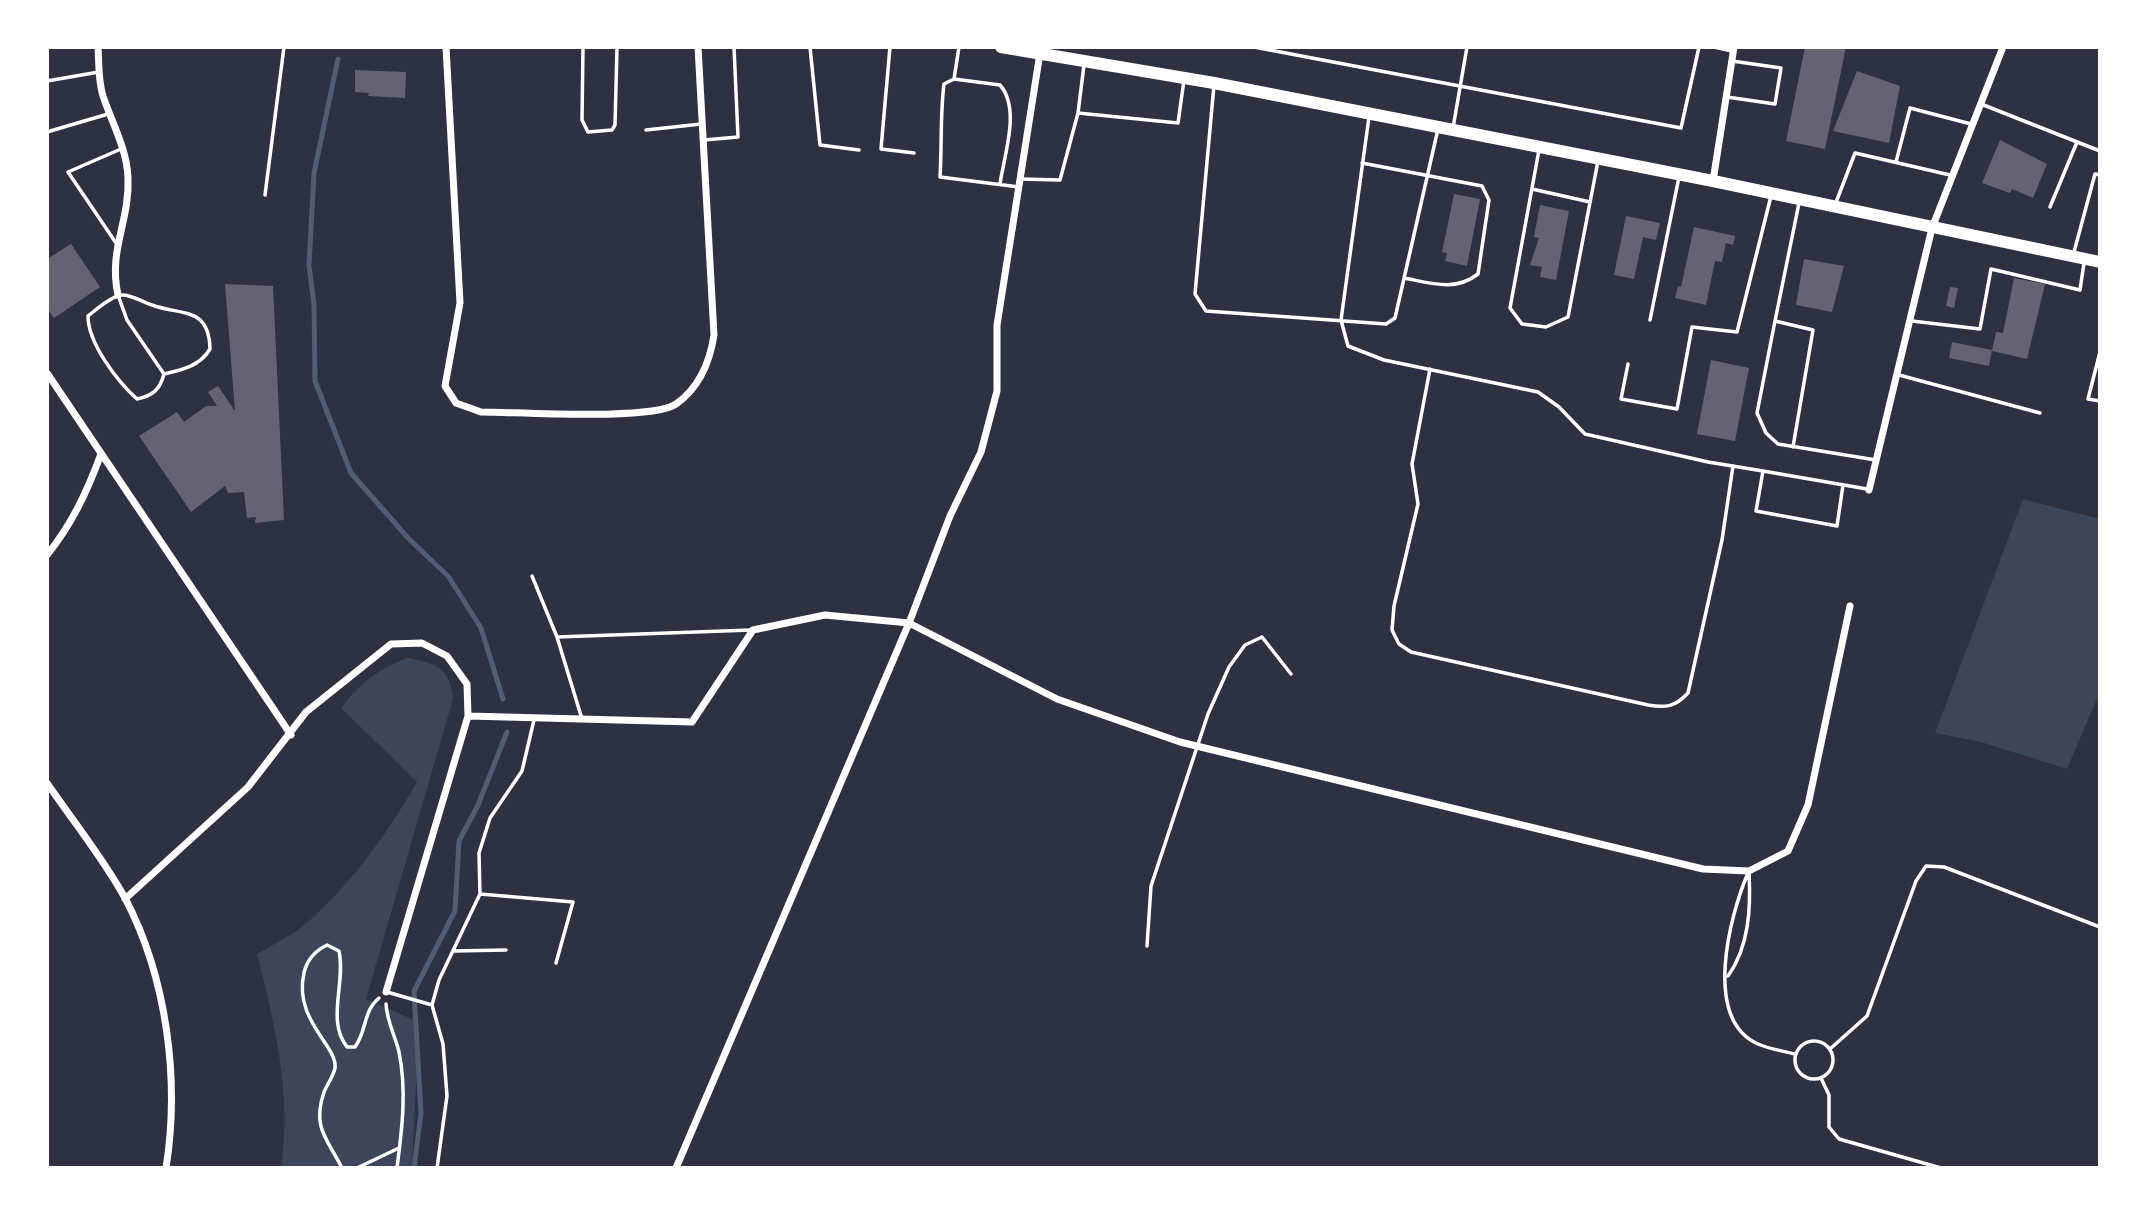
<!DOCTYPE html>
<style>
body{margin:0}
#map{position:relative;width:2147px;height:1215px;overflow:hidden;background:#2d3142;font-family:Mulish,sans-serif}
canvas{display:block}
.frame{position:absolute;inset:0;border:49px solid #fff;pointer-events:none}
</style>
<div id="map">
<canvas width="2147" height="1215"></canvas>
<div class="frame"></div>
</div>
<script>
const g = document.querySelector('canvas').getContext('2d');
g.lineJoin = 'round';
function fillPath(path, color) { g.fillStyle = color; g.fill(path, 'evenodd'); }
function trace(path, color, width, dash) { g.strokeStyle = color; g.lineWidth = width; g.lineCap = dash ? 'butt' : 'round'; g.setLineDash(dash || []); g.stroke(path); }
fillPath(new Path2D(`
 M2023 499 2100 519V701H2096L2067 769 1981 742 1935 733Z
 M407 658C435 662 451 669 453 699L366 999 414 1020 417 1066 412 1168H281C292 1095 275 1025 257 954 272 945 289 937 303 926 349 888 388 832 417 782L341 708C359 684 379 668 407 658Z`), '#3c4559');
trace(new Path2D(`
 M338 59 314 173 309 265 314 305 315 381 351 473 409 539 448 576 481 628 503 699
 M414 1168 421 1113 414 991 455 911 459 841 478 805 507 732`), '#4f5d75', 5);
fillPath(new Path2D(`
 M1805 47H1846L1825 149 1786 141Z
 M355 70 406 72 405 98 368 96 369 93 355 92Z
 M1857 71 1900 86 1889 143 1833 131Z
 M2000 140 2047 164 2033 198 2012 189 2010 193 1982 183Z
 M1454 194 1480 199 1467 266 1445 261 1447 253 1442 252Z
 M1540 205 1569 211 1556 280 1540 277 1542 267 1530 265 1539 238 1534 237Z
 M1626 216 1660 223 1656 240 1643 237 1634 279 1614 275Z
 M1694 227 1735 236 1733 245 1726 243 1722 262 1715 261 1706 305 1675 298 1678 286 1681 287Z
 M71 244 100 287 54 318 47 308V259Z
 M1804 259 1844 266 1832 312 1796 305Z
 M2014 278 2045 284 2027 359 1992 351 1996 332 2003 333Z
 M225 284 273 286 284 520 255 523 256 517 247 518 244 492 228 493 225 486 191 512 139 436 177 412 184 422 206 406H217L208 392 218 386 235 411Z
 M1950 287 1958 288 1954 308 1946 306Z
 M1952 342 1992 350 1989 366 1949 358Z
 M1711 360 1749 368 1735 441 1697 434Z`), '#626471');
trace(new Path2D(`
 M386 1004C387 1022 395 1035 399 1052 407 1091 402 1129 397 1168
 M342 1168C327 1138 312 1128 324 1092 327 1085 334 1075 335 1068 338 1046 293 1020 304 973 307 959 315 951 327 945L339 951C346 983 326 1020 347 1047H355C367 1031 363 1011 379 998
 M357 1168 399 1148`), '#fff', 3.5);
trace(new Path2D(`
 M583 47 582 120 588 132 612 130 615 125 617 47
 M810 47 820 145 859 150
 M890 47 881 149 914 153
 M1254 47 1681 128 1699 47
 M1714 47 1732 51
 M1084 65 1078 113 1178 123 1184 80
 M954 79 959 47
 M47 81 99 72
 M1214 85 1195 294 1206 311 1386 324 1395 318 1438 129
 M1727 97 1775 104 1781 68 1732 61
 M1981 104 2100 151
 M1369 117 1341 320 1348 346 1384 360 1538 392 1559 407 1585 434 1708 462 1763 471
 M1453 128 1467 47
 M646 130 701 124
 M47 132 108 114
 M704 140 738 137 734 47
 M1539 150 1510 308 1522 324 1546 327 1568 317 1598 161
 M1896 162 1910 108 1971 124
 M1362 163 1482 186 1489 200 1478 274C1455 292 1431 283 1404 278
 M1020 179 1060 180 1078 113
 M1000 184C1004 155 1021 109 1000 85L954 79 944 84C940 116 942 145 940 177L1019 187
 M1532 189 1590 202
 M265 195 284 47
 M1835 205 1855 153 1950 175
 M2050 207 2077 142
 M116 243 68 172 121 149
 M2074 252 2095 174 2100 175
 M118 295 127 320 164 374C160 390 152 396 137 399 117 381 88 343 88 316 97 309 110 297 121 295 131 294 142 302 152 305 182 316 209 306 210 349 200 366 182 370 164 374
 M1650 320 1679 177
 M1775 321 1799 203
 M1912 321 1980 329 1991 269 2080 290 2084 263
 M2100 352 2088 399 2100 401
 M1628 364 1621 399 1677 409 1692 327 1737 332 1771 196
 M1430 369 1412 464 1418 504 1394 606 1392 630 1399 644 1411 652 1648 705C1666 708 1675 707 1688 693L1722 540 1733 466
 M1899 375 2040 413
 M1793 447 1813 330 1775 321 1757 413 1766 433 1778 444 1876 460
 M1843 485 1837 526 1756 511 1763 471 1867 489
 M532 576 557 637
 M582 719 557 637 751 630
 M1748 873C1730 915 1702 1019 1758 1044 1769 1049 1783 1051 1795 1054
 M480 894 573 902 556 963
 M1147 946 1151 886 1208 714 1229 667 1245 645 1262 637 1291 674
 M454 951 506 950
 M1728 976C1749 947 1751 908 1749 873
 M387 992 432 1005
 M1795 1060a19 19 0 1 1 38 0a19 19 0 1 1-38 0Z
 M1830 1049 1867 1016 1916 881 1926 866 1944 867 2100 927
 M1821 1078 1829 1095V1127L1839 1139 1941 1168
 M437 1168 447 1096 443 1044 432 1005 439 980 480 894 479 853 490 818 522 771 534 720`), '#fff', 3.5);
trace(new Path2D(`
 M98 47C99 63 98 80 103 96 112 123 127 149 128 178 130 221 108 250 118 295
 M446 47 460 303 445 386 456 403 481 412C517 412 651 421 676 404 699 388 710 361 714 335L698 47
 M1713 181 1734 47
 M47 373 291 735
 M1869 490 1932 228 2003 47
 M47 555C72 524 87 492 101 454
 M468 716 692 722 753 630 825 615 909 623 1057 699 1180 742 1703 869 1749 871 1788 851 1808 805 1850 606
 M47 783C73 821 103 858 125 898 167 978 180 1080 166 1168
 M125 899 248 787 306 712 391 644 422 643 447 656 467 684 468 716 386 992
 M676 1168 909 623 950 516 981 452 997 391V325L1040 53`), '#fff', 7);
trace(new Path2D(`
 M1001 47 1214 83 1713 181 2100 262`), '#fff', 12);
</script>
